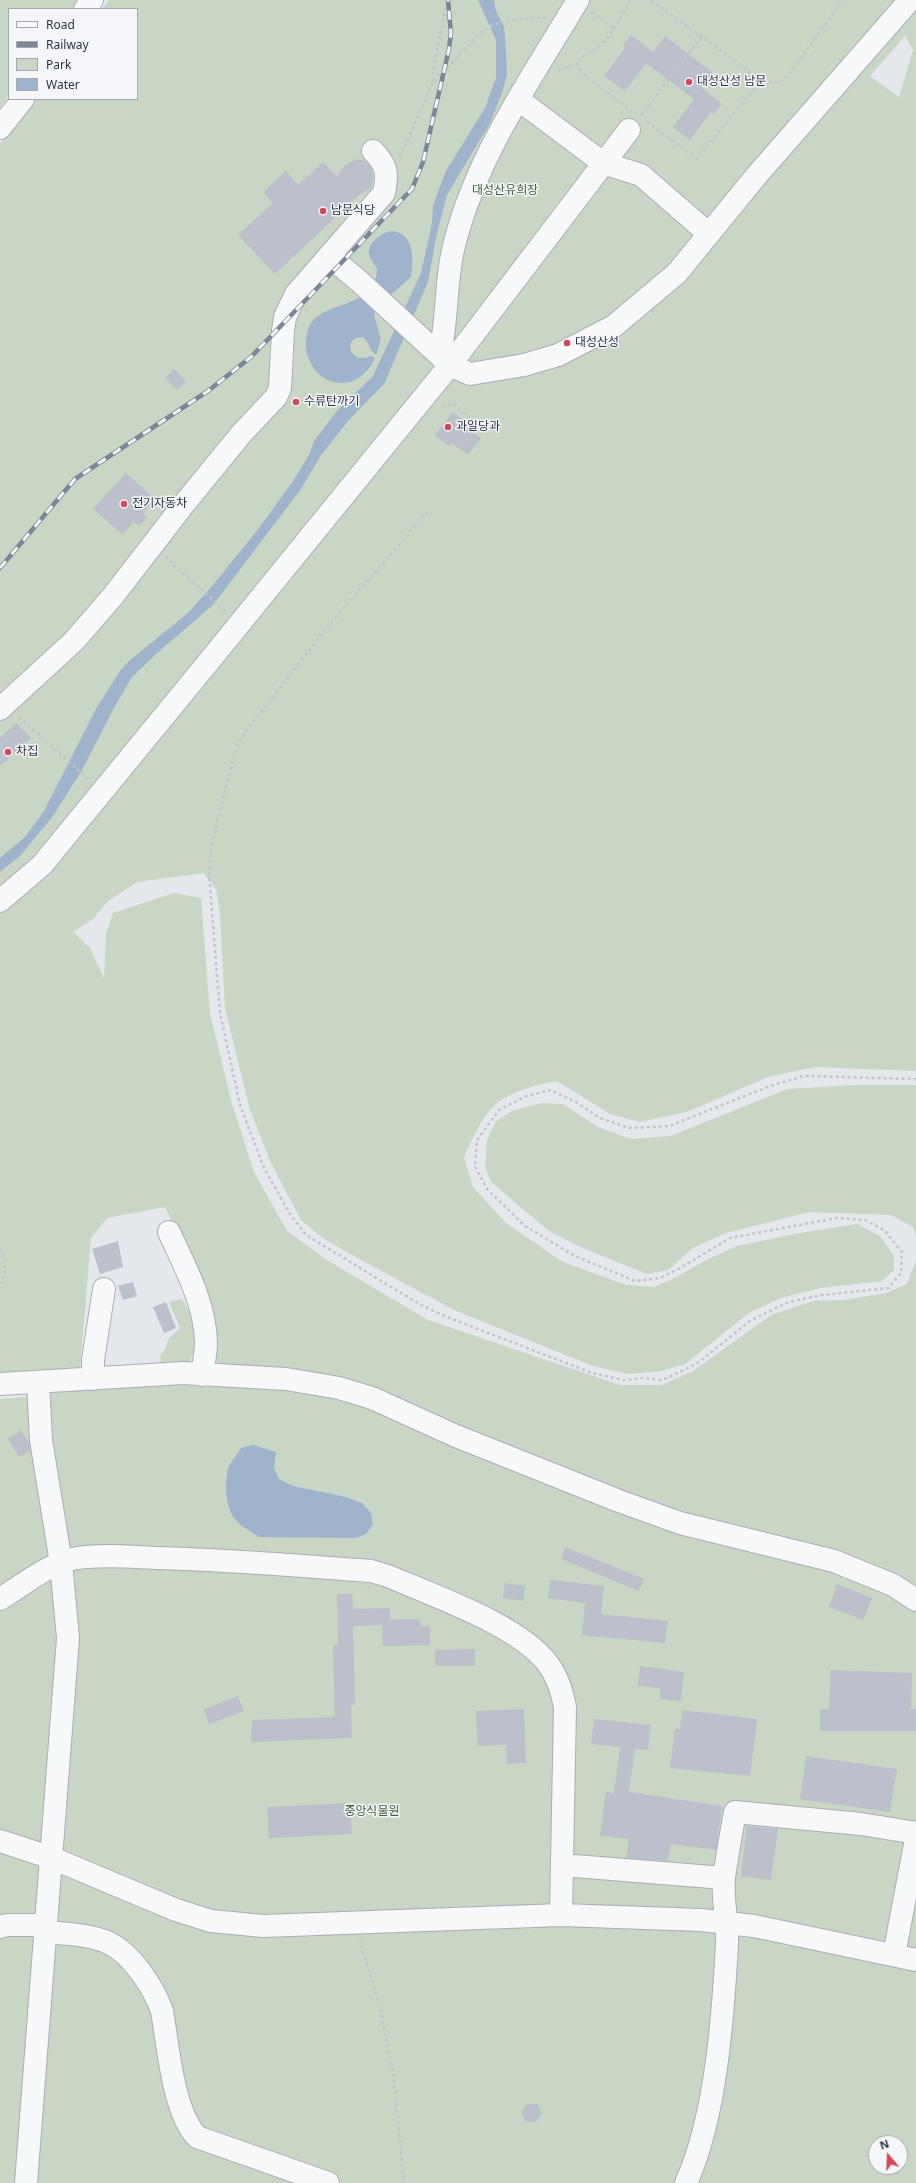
<!DOCTYPE html>
<meta charset="utf-8">
<style>
body{margin:0}
#map{position:relative;width:916px;height:2183px;overflow:hidden;background:#e4e7ec;font-family:"Noto Sans",sans-serif}
canvas{display:block}
.legend{position:absolute;left:8px;top:8px;width:130px;height:92px;box-sizing:border-box;background:#f4f6f9;border:1px solid #a4a8b1;margin:0;padding:5px 7px;list-style:none;font-size:12px;color:#2b3445}
.legend li{display:flex;align-items:center;gap:8px;height:20px}
.legend b{width:20px;border:1px solid #a4a8b1}
.north{position:absolute;left:868px;top:2135px;width:40px;height:40px;box-sizing:border-box;background:#f4f6f9;border:1px solid #a4a8b1;border-radius:50%;rotate:341deg;font-size:11px;font-weight:700;line-height:16px;text-align:center;color:#2b3445}
.north::after{content:'';display:block;margin:auto;width:14px;height:18px;background:#d1495b;clip-path:polygon(50% 0,100% 100%,50% 72%,0 100%)}
</style>
<div id="map">
<canvas width="916" height="2183"></canvas>
<ul class="legend">
<li><b style="height:5px;background:#f7f8fa"></b>Road</li>
<li><b style="height:5px;background:#7d8696"></b>Railway</li>
<li><b style="height:11px;background:#c9d6c5"></b>Park</li>
<li><b style="height:11px;background:#9fb4cc"></b>Water</li>
</ul>
<div class="north">N</div>
</div>
<script>
const g = document.querySelector('canvas').getContext('2d');
g.lineJoin = 'round';
function fillPath(path, color) { g.fillStyle = color; g.fill(path, 'evenodd'); }
function trace(path, color, width, dash) { g.strokeStyle = color; g.lineWidth = width; g.lineCap = dash ? 'butt' : 'round'; g.setLineDash(dash || []); g.stroke(path); }
function drawText(font, color, halo, rows, align = 'center') {
  g.font = font + ' "Noto Sans","Noto Sans KR",sans-serif'; g.lineWidth = 3; g.setLineDash([]); g.textBaseline = 'middle'; g.strokeStyle = halo; g.fillStyle = color; for (const [text, x, y, turn = 0] of rows) {
    g.save(); g.translate(x, y); g.rotate((+turn || 0) * Math.PI / 180); g.textAlign = isNaN(turn) ? turn : align; if (halo) g.strokeText(text, 0, 0); g.fillText(text, 0, 0); g.restore();
  }
}
fillPath(new Path2D(`
 M0 0H79L72 9H9V95L0 108Z
 M109 0H916V1071L815 1067 768 1077 687 1112 639 1122 610 1114 557 1081C536 1085 514 1090 497 1103 484 1112 470 1143 464 1158L473 1187 506 1223 563 1262 626 1285 654 1287 673 1279 706 1260 737 1246 794 1234 857 1224 880 1236 894 1256V1270L882 1281 821 1288 781 1298 749 1313 685 1364 662 1371 628 1374 593 1366 454 1310 350 1254 320 1236 301 1220 271 1163 249 1107 225 1008 220 914 216 889 204 873 137 882 107 902 93 919 73 932 90 948 104 978 106 934 113 913 174 893 201 898 210 1014 232 1104 254 1172 287 1231 327 1260 428 1320 620 1385H662L693 1371 771 1315 813 1301 844 1300 886 1293 907 1284 916 1261V1593L866 1566 590 1484 342 1378 226 1365 212 1361 207 1300 165 1207 107 1218 91 1238 80 1368 99 1374 163 1382 298 1387 347 1396 481 1453V1456L650 1522 802 1560 868 1581 916 1606V2183H0V1399L26 1397 27 1375 0 1376V144L33 99H137V9H102ZM905 36 913 50 899 97 870 76ZM876 2143H900V2167H876Z
 M855 1085H916V1236L913 1227 891 1215 809 1212 726 1233 693 1248 668 1270 647 1274 578 1246 549 1231 491 1182 485 1167 487 1140 496 1121 512 1111 541 1103 563 1104 598 1127 631 1139 671 1136 787 1089Z
 M182 1299C197 1326 204 1332 190 1361L178 1365 161 1364 160 1355 165 1349 169 1338 180 1328 169 1302Z`), '#c9d6c5');
fillPath(new Path2D(`
 M478 0H494L496 11 504 27 505 35 507 75 502 93 490 123 447 195 437 233 428 282 384 384 348 421 321 455 301 489 213 605 157 653 132 677 114 708 82 770 53 816 21 855 0 872V858L25 837 44 811 96 709 120 671 129 661 188 613 213 585 259 528 293 481 309 455 314 441 337 411 373 376 421 273 432 223 433 206 439 189 446 171 485 108 496 78V40Z
 M393 231C414 234 414 260 411 277L375 309 374 315 381 339 376 355C370 351 369 342 363 337 356 337 351 340 350 346 351 358 361 360 371 356L375 358C351 408 294 375 308 330 318 298 376 312 377 269 375 264 370 260 369 255 367 242 382 232 393 231Z
 M253 1445 276 1452 274 1468 279 1479 293 1486 346 1497 362 1503 371 1513 373 1524 366 1534 356 1538 259 1537C250 1531 240 1526 234 1518 225 1505 224 1480 229 1466 232 1460 238 1454 241 1448Z`), '#9fb4cc');
fillPath(new Path2D(`
 M631 35 653 52 665 36 713 73 702 88 722 104 714 114 711 112 690 140 673 127 694 99 646 63 625 91 604 76 625 48 623 46Z
 M356 159 365 161 371 168 373 176 371 188 359 195 275 274 238 235 273 203 263 192 286 171 298 185 323 162 337 177 345 165Z
 M174 369 186 381 177 390 165 378Z
 M453 412 467 423 465 426 481 438 468 455 452 443 449 446 435 435Z
 M126 473 155 499 143 513 147 517 139 526 134 522 122 534 93 509Z
 M16 723 31 738 0 766V738Z
 M118 1241 123 1267 100 1274 92 1249Z
 M133 1282 137 1296 123 1300 118 1286Z
 M166 1302 176 1328 164 1333 153 1307Z
 M21 1430 29 1443 30 1451 19 1457 8 1439Z
 M565 1547 644 1579 639 1591 561 1559Z
 M550 1580 604 1586 601 1614 668 1621 665 1643 582 1635 585 1603 548 1598Z
 M505 1583 525 1586 523 1601 503 1598Z
 M837 1584 872 1598 863 1620 829 1607Z
 M337 1594H352L353 1609 390 1608V1620L420 1619 421 1627 430 1626V1645L383 1646 382 1625 353 1626 355 1704 351 1705 352 1738 251 1742 252 1720 335 1717 333 1645H338Z
 M475 1649V1666H435V1650Z
 M640 1666 684 1672 681 1701 659 1699 661 1688 638 1686Z
 M831 1670 912 1673 911 1709H916V1731H820V1709H829Z
 M238 1696 244 1711 209 1724 204 1709Z
 M524 1709 526 1763 507 1764 506 1745 478 1746 476 1711Z
 M682 1710 757 1719 750 1776 670 1768 675 1729H680Z
 M594 1719 651 1725 648 1750 635 1749 629 1792 722 1806 716 1850 671 1844 668 1861 626 1858 629 1839 600 1836 606 1792 614 1793 620 1747 591 1744Z
 M806 1756 897 1769 890 1812 800 1799Z
 M350 1803 352 1834 269 1838 267 1807Z
 M747 1826 778 1829 771 1880 741 1876Z
 M527 2104H537L542 2113 536 2122H526L521 2112Z`), '#bbc0ca');
const minor = new Path2D(`
 M85 9 92 0
 M519 100 603 163 641 175 709 234
 M0 128 23 99
 M329 256 359 281 450 365 470 374 524 365 558 355 614 326 677 273 757 175 910 0
 M440 355C448 317 445 276 456 238 479 152 533 76 578 0
 M0 709 74 641 113 596 184 504 242 433 276 397 280 388 283 331 285 317 296 294 384 193C388 174 387 165 373 151
 M0 901 42 865 210 660 450 365 629 130
 M169 1232C185 1267 206 1305 206 1344 206 1354 203 1365 202 1375
 M93 1379V1360L104 1289
 M0 1384 183 1373 286 1379 339 1388 372 1398 456 1436 619 1501 680 1523 834 1561 893 1585 916 1600
 M0 1599C23 1585 49 1563 77 1558 104 1554 132 1557 159 1558 230 1560 300 1566 371 1571L388 1576C434 1596 519 1625 548 1664 558 1677 562 1691 565 1707L561 1915
 M0 1841 52 1858 176 1910 211 1921 263 1926 561 1915 701 1920 754 1926 916 1960
 M562 1865 724 1878
 M0 1927 7 1925H46
 M45 1932C65 1934 90 1934 109 1943 132 1954 154 1988 162 2011 168 2045 173 2112 197 2137L328 2183
 M894 1955 916 1839
 M26 2183 68 1638 61 1563 41 1440 38 1382
 M686 2183C716 2117 723 2017 727 1944 728 1922 722 1900 724 1878 727 1856 731 1834 735 1812L861 1824 916 1833`);
trace(minor, '#a9aeb7', 24);
trace(new Path2D(`
 M630 0C622 15 613 34 601 45 591 54 585 50 577 64L584 75 633 112
 M651 0 761 80C771 83 778 85 787 77L843 0
 M591 12 613 28
 M558 70 577 64
 M433 81V73L447 0
 M641 115 701 38
 M647 122 697 159 761 80
 M400 157 433 82 483 30C494 21 531 17 546 18
 M442 406 454 404 481 427
 M428 512 328 626 241 738 235 752 211 846 209 874 220 1013 240 1105 264 1168 290 1214 306 1235 421 1305 447 1317 592 1373 624 1380 643 1378 662 1380 680 1372 699 1362 751 1320 789 1302 822 1295 888 1288 901 1273 902 1252 884 1230 865 1220 836 1218 730 1238 680 1268 660 1278 635 1281 575 1256 525 1226 488 1190 475 1167 477 1140 499 1110 524 1097 550 1090 576 1102 600 1118 629 1128 669 1126 770 1086 804 1076 916 1079
 M165 557 225 611
 M19 717 88 779
 M0 1248C6 1259 8 1273 0 1284
 M360 1940 379 2005 393 2072 404 2183`), '#c2c5cb', 2.5, [3, 3]);
trace(minor, '#f7f8fa', 22);
const rail = new Path2D(`
 M0 568 75 479 208 391 251 357 412 189 423 162 449 49 451 33 448 0`);
trace(rail, '#7d8696', 4.5);
trace(rail, '#f4f6f9', 3, [9]);
for (const [x, y, r, color] of [
 [689,82,4,"#d1495b"],
 [323,211,4,"#d1495b"],
 [567,343,4,"#d1495b"],
 [296,402,4,"#d1495b"],
 [448,427,4,"#d1495b"],
 [124,504,4,"#d1495b"],
 [8,752,4,"#d1495b"]
]) { const dot = new Path2D(); dot.arc(x, y, r, 0, 2 * Math.PI); g.fillStyle = color; g.fill(dot); trace(dot, '#f4f6f9', 1.5); }
drawText('12px', '#2b3445', '#f4f6f9', [
 ["대성산성 남문",697,82],
 ["남문식당",331,211],
 ["대성산성",575,343],
 ["수류탄까기",304,402],
 ["과일당과",456,427],
 ["전기자동차",132,504],
 ["차집",16,752]
], 'left');
drawText('12px', '#3f6138', '#f4f6f9', [
 ["대성산유희장",505,191],
 ["중앙식물원",372,1812]
]);
</script>
